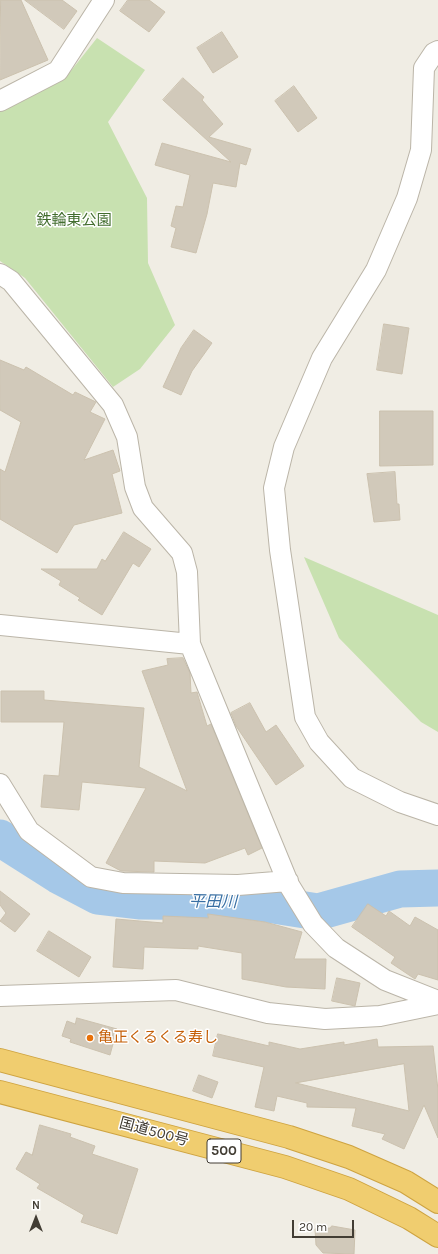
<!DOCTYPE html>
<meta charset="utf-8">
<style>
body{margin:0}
#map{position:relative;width:438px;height:1254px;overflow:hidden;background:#f0ede4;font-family:Karla,sans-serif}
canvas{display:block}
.north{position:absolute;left:16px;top:1198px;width:40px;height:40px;-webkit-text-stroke:3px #fff;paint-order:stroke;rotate:0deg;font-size:11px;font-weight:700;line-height:16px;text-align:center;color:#423d34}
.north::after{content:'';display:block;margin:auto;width:14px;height:18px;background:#423d34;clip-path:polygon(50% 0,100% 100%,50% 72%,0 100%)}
.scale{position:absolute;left:292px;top:1220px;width:62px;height:18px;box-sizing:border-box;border:2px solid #423d34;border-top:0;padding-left:5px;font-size:12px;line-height:14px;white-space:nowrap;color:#423d34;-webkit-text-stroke:3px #fff;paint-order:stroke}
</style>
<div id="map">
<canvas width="438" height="1254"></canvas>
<div class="north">N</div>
<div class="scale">20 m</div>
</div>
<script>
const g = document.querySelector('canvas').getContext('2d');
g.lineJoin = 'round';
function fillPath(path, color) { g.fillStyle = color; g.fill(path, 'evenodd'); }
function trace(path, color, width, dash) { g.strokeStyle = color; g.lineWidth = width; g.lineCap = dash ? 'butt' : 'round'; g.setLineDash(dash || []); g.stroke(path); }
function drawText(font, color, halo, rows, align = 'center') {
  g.font = font + ' Karla,"Noto Sans JP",sans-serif'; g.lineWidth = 3; g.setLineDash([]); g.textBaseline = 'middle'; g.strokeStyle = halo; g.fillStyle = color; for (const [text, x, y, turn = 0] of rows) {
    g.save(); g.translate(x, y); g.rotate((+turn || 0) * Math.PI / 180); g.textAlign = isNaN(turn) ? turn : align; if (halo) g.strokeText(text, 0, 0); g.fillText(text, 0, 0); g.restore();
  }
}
fillPath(new Path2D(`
 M97 38 145 70 108 122 147 198 148 263 175 325 140 369 113 387 25 278 0 261V105L70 72Z
 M304 557 438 615V732L421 722 339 638Z`), '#c8e1b0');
trace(new Path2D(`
 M0 838 58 875 98 896 141 901 254 902 318 912 400 889 438 888`), '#a5c8e8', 37);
const building = new Path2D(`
 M1 0H21L48 60 0 80Z
 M25 0H62L77 11 64 29Z
 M128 0H149L165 12 149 32 120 11Z
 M222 32 238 57 213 73 197 48Z
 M183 78 204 97 202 100 223 124 209 137 251 149 246 165 240 163 236 187 213 183 207 214 196 253 171 247 176 228 171 226 176 206 183 207 190 175 155 165 162 143 231 162 163 100Z
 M294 86 317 118 298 132 275 101Z
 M384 324 409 328 402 374 377 370Z
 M194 330 212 343 192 371 181 395 163 387 181 348Z
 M0 360 24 370 26 367 73 395 75 392 96 402 90 412 105 419 84 460 113 450 120 471 112 474 122 513 74 525 57 553 0 519V469L5 472 21 422 0 410Z
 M380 411H433V465L380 466Z
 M395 472 397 504H399L400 520 374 522 367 474Z
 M124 532 151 549 139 567 133 563 102 615 78 600 80 598 59 585 61 581 41 569H97L102 559 105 561Z
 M183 658 190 673 191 693 197 692 207 726 211 724 262 848 248 855 245 848 205 863 154 861V872L121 871 106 863 146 788 82 782 79 810 41 807 44 775 59 776 64 722H1V691H44V700L144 708 139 767 187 791 142 671 168 665 167 659Z
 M250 703 266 732 276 725 304 766 276 785 236 726 231 713Z
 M0 891 30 914 15 932 0 921 6 913 0 905Z
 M368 904 386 916 389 911 410 926 415 917 438 930V980L418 974 415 979 391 963 395 957 352 927Z
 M208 914 265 922 302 932 294 959H326L325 989 286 987 242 979V953L198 946V949L144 947 143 969 113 967 116 919 163 923V916L208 918Z
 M49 931 91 957 79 977 37 951Z
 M337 978 360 983 355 1006 332 1001Z
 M77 1018 117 1029 110 1055 70 1042 71 1039 62 1036 67 1021 75 1024Z
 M218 1034 269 1046V1042L300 1049 344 1042V1045L377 1039 378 1047 433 1046 438 1090V1138L424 1105 404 1149 382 1139 385 1134 352 1126 356 1108 307 1107V1103L277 1096 274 1111 255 1107 264 1067 213 1056ZM404 1064 409 1111 296 1083Z
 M199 1075 218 1082 212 1098 193 1091Z
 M40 1125 71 1134 70 1137 95 1146 92 1154 138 1169 117 1234 81 1222 84 1215 37 1188 40 1184 16 1169 26 1152 32 1155Z
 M332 1226 355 1230 354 1254 323 1253 316 1245 315 1229 330 1228Z`);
fillPath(building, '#d1c9ba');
trace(building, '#cbc1ae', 1);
const minor = new Path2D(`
 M438 51 434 53 424 68 421 150 407 198 376 270 322 358 284 447 274 488 280 550 305 717 319 742 352 778 400 802 438 815
 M0 101 58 71 104 0
 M0 274 11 281 113 405 127 437 135 487 143 508 182 553 187 572 190 644 289 885 313 924 336 948 385 980 438 1001
 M0 625 190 644
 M0 784 29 831 91 877 123 883 238 885 288 881
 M0 996 176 990 268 1013 325 1019 380 1016 438 1004`);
const highway = new Path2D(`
 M0 1060 289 1137 349 1157 406 1182 438 1202
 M0 1092 285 1167 349 1189 409 1218 438 1236`);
trace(minor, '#bbb5a8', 22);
trace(highway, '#cea340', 24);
trace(minor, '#fff', 20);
trace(highway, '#f0cd6f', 22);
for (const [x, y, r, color] of [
 [90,1038,4,"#e8710a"]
]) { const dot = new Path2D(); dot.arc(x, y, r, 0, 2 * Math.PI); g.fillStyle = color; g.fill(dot); trace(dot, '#fff', 1.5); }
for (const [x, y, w] of [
 [224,1151,34]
]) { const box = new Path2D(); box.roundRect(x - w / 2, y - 12, w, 24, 3); g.fillStyle = '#fff'; g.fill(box); trace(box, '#423d34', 1); }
drawText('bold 14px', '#423d34', null, [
 ["500",224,1151]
]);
drawText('15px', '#426d2e', '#fff', [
 ["鉄輪東公園",74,221]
]);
drawText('15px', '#c56008', '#fff', [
 ["亀正くるくる寿し",98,1038]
], 'left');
drawText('15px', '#423d34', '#fff', [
 ["国道500号",154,1132,15]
]);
drawText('italic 16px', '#386fa3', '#fff', [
 ["平田川",213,902,1]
]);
</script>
